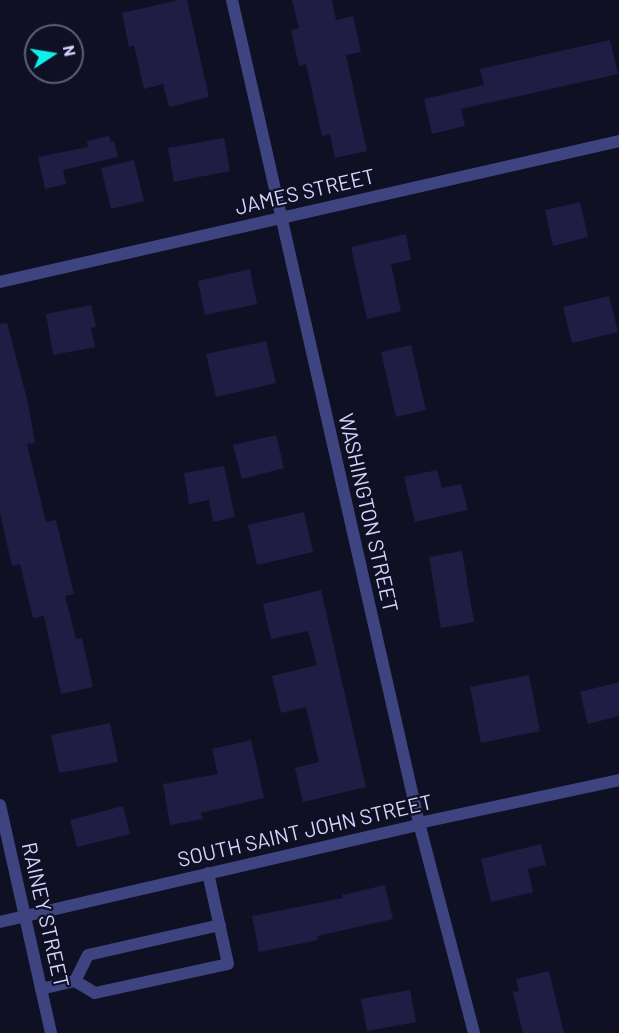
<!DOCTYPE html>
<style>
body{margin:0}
#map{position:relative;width:619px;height:1033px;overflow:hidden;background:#101024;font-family:Barlow,sans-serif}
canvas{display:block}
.north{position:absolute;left:24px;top:24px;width:60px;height:60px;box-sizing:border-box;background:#101024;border:2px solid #5e5f7b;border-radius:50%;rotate:78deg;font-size:16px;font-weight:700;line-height:24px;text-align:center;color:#d4d5fd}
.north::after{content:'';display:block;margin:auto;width:21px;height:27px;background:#0cf1e8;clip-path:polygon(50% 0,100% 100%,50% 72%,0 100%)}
</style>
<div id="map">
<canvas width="619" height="1033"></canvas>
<div class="north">N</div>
</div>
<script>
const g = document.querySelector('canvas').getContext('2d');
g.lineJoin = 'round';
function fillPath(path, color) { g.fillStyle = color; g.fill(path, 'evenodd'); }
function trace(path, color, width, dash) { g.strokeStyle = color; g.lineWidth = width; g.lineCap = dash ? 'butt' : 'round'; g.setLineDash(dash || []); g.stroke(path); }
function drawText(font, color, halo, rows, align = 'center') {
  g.font = font + ' Barlow,sans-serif'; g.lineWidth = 4.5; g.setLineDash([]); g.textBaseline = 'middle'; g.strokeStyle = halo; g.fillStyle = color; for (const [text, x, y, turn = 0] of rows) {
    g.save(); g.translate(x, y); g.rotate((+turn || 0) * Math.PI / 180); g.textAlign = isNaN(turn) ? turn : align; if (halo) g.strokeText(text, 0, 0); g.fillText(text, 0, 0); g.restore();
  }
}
fillPath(new Path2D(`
 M179 0H187L209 97 169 107 163 84 144 89 134 45 129 47 122 13Z
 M292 0H332L336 20 353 16 361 52 346 55 367 151 335 158 330 134 322 136 306 64 299 66 291 30 299 28Z
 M610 40 618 74 461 109 465 126 432 134 424 99 484 85 480 69Z
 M109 136 111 142 114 141 118 157 63 170 66 184 45 189 38 157 88 147 87 141Z
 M224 138 230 171 174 182 168 148Z
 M134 160 144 201 111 209 101 168Z
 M580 202 588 237 553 246 545 210Z
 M406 234 411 260 391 264 401 311 367 319 351 247Z
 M250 269 257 304 205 315 198 281Z
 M609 296 618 332 572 343 563 307Z
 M91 305 96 327 91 328 95 347 53 355 46 314Z
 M7 323 28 403 35 443 27 444 46 522 56 520 74 594 65 596 76 639 82 638 93 687 61 694 44 616 33 618 20 564 12 566 0 513V324Z
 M266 341 276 383 216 397 206 354Z
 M411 345 426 410 396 417 381 352Z
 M276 435 284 468 242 479 233 445Z
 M224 466 235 517 213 522 209 500 189 504 184 473Z
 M437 470 442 488 461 484 468 510 415 522 404 477Z
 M304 512 313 552 257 565 248 525Z
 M462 551 474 622 441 628 429 557Z
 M321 590 366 787 303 802 295 768 319 762 306 707 281 713 272 676 317 665 308 631 271 639 263 604Z
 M529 675 540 731 481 743 470 687Z
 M619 682V716L588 724 580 692Z
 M110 723 118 762 59 773 51 735Z
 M251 740 264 798 201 813 203 819 170 825 163 784 218 774 212 749Z
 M123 806 130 834 77 847 70 820Z
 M541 844 546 865 528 869 533 892 491 902 481 859Z
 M385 885 393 919 317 936 318 940 259 952 252 916 343 898 342 895Z
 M549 971 564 1033H523L513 992 519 991 516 979Z
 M410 990 416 1022 367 1031 361 999Z`), '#1f1d44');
trace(new Path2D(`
 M75 981 88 955 220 925
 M41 989 75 981 95 993 228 964 208 873`), '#3d4480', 12);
trace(new Path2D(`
 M232 0 419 823 474 1033
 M0 282 619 141
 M0 922 414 826 419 823 619 780`), '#3d4480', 12);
trace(new Path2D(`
 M0 805 51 1033`), '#3d4480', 12);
drawText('21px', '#d4d5fd', '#101024', [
 ["JAMES STREET",305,192,-13],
 ["WASHINGTON STREET",368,513,77],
 ["SOUTH SAINT JOHN STREET",305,831,-13],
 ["RAINEY STREET",45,915,77]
]);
</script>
